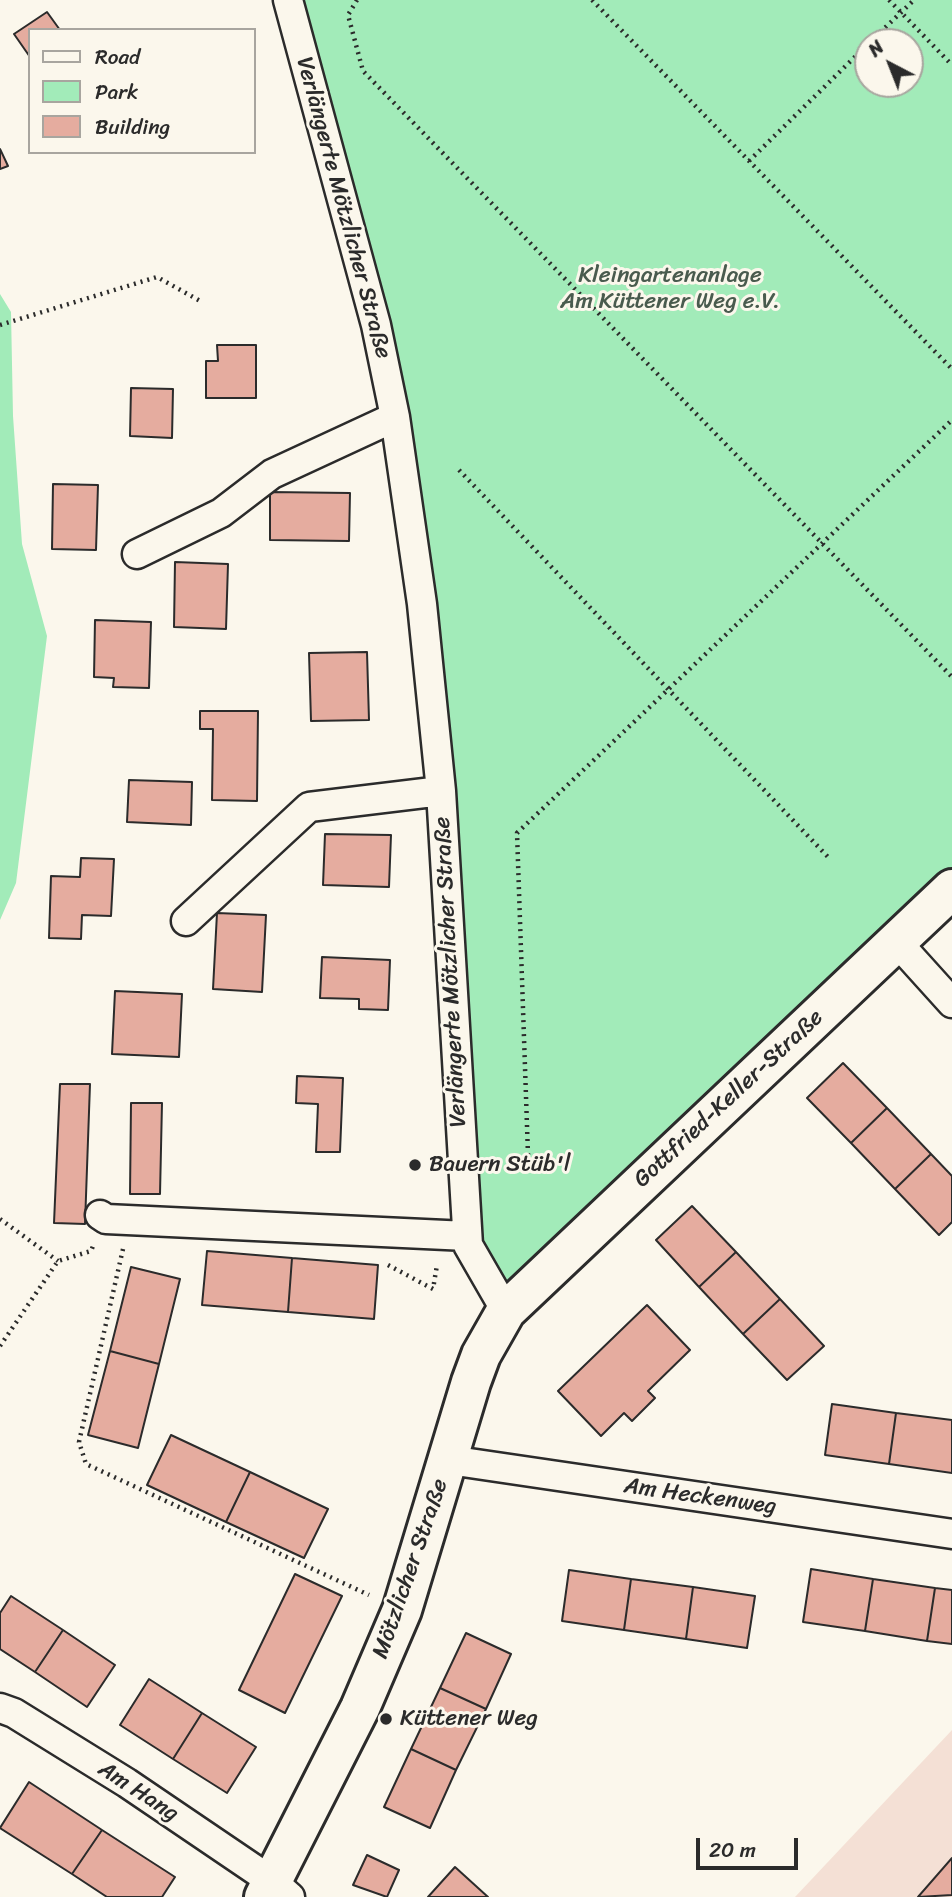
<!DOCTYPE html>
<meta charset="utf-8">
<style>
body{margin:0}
#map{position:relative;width:952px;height:1897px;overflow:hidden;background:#fbf7ec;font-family:Sriracha,sans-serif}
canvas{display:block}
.legend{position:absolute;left:28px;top:28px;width:228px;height:126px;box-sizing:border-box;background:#fbf7ec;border:2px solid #a8a59f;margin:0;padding:9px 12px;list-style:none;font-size:21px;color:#2b2b2b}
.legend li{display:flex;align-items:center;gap:14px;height:35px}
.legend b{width:35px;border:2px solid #a8a59f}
.north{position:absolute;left:854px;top:28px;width:70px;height:70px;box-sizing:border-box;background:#fbf7ec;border:2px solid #a8a59f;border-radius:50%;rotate:318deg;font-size:19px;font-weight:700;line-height:28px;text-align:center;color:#2b2b2b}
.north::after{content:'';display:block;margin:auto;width:24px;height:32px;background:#2b2b2b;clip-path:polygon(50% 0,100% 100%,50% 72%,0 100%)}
.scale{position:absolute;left:696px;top:1838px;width:102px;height:32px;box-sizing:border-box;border:4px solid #2b2b2b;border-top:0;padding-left:9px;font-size:21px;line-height:24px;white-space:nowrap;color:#2b2b2b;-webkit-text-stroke:5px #fbf7ec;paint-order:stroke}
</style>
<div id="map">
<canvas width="952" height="1897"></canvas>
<ul class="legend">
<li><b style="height:9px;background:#fbf7ec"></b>Road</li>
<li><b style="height:19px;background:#a2ebb9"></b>Park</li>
<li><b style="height:19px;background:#e5ac9f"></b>Building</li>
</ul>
<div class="north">N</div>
<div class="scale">20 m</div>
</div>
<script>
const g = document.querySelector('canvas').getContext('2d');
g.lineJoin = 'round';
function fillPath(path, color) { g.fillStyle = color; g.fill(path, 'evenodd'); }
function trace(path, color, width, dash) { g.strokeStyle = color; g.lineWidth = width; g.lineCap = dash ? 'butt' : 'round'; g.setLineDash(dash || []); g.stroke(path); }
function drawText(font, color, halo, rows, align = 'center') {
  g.font = font + ' Sriracha,sans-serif'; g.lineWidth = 6; g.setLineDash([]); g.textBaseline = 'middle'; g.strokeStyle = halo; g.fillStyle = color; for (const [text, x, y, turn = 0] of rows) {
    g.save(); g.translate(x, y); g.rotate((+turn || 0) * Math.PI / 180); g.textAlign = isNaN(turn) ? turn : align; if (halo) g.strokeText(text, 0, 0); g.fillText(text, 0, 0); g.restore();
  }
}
fillPath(new Path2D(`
 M952 1730V1897H795Z`), '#f4e0d5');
fillPath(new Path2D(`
 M301 0H952V871L508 1290 481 1245 453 790ZM868 42H910V84H868Z
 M0 294 11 312 13 416 22 544 47 636 16 883 0 920Z`), '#a2ebb9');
const building = new Path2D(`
 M47 12 60 30H30V57L14 34Z
 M0 149 8 166 0 169Z
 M217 345H256V398H206V361H218Z
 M131 388 173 389 172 438 130 436Z
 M53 484 98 485 96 550 52 549Z
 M270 492 350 493 349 541 270 540Z
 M175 562 228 564 226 629 174 627Z
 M95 620 151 622 149 688 113 687 114 678 94 677Z
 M367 652 369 720 311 721 309 653Z
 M200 711H258L257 801 212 800 213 729H200Z
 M129 780 192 782 191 825 127 822Z
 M325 834 391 835 389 887 323 885Z
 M81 858 114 859 111 916 82 915 81 939 49 938 51 876 80 877Z
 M217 913 266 915 262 992 213 989Z
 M322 957 390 960 388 1010 359 1009V999L320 998Z
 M115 991 182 994 179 1057 112 1054Z
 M843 1063 887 1108 851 1143 807 1098Z
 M297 1076 343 1078 340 1152H316L318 1104 296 1103Z
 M60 1084H90L85 1224 54 1223Z
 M131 1103H162L160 1194H130Z
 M887 1108 931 1154 895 1189 851 1143Z
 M931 1154 952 1176V1222L939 1235 895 1189Z
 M692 1206 736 1252 699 1287 656 1240Z
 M207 1251 292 1258 288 1312 202 1305Z
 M736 1252 780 1299 743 1334 699 1287Z
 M292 1258 378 1265 374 1319 288 1312Z
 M131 1267 180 1279 159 1364 110 1351Z
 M780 1299 824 1346 787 1380 743 1334Z
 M647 1305 690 1350 648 1391 655 1398 632 1421 624 1413 601 1436 558 1391Z
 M110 1351 159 1364 138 1448 88 1435Z
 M832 1404 896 1413 889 1464 825 1455Z
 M896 1413 952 1420V1473L889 1464Z
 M171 1435 250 1472 226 1522 147 1485Z
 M250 1472 328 1509 304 1558 226 1522Z
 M811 1569 873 1579 865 1631 803 1622Z
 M569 1570 631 1579 624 1630 562 1621Z
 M295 1574 342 1596 285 1713 239 1690Z
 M631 1579 693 1587 686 1639 624 1630Z
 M873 1579 935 1588 927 1641 865 1631Z
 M693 1587 755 1596 747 1648 686 1639Z
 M935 1588 952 1590V1644L927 1641Z
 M11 1596 63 1630 35 1672 0 1649V1613Z
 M63 1630 115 1665 87 1707 35 1672Z
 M466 1633 511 1654 486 1709 440 1688Z
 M149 1679 202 1713 173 1759 120 1725Z
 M440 1688 486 1709 456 1770 411 1749Z
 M202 1713 256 1747 227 1793 173 1759Z
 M411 1749 456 1770 430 1828 384 1807Z
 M29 1782 102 1830 72 1874 0 1828Z
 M102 1830 175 1877 162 1897H107L72 1874Z
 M367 1855 399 1870 387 1897 353 1885Z
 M952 1858V1895L918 1897Z
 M455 1867 488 1897H428Z`);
fillPath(building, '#e5ac9f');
trace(building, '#2b2b2b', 2);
const street = new Path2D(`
 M288 0 376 325 395 417 422 604 441 791 468 1245 506 1311
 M137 554 221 513 272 474 395 417
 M186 921 309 807 441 791
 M896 941 952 1003
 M100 1215 106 1219 467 1236
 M449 1460 952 1534
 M0 1708 14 1713 127 1783 273 1882 290 1897`);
const secondary = new Path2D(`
 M264 1897 360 1708 402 1610 471 1382 481 1355 506 1311 952 889`);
trace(street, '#2b2b2b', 33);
trace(secondary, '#2b2b2b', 44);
trace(new Path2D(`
 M357 0 348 15 363 71 952 677
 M592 0 952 369
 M889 0 952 65
 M870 42 914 0
 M749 161 868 44
 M0 325 157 277 202 302
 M459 470 828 857
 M528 1155 517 833 952 420
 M0 1219 58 1261
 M123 1249 79 1442 86 1464 369 1595
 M388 1265 433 1289 437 1265
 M0 1346 58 1261 91 1251 93 1246`), '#2b2b2b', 4.5, [2, 5]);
trace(street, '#fbf7ec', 28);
trace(secondary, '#fbf7ec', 38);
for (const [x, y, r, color] of [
 [415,1165,7,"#2b2b2b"],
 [386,1719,7,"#2b2b2b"]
]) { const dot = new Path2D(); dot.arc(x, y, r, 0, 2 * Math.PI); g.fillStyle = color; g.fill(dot); trace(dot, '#fbf7ec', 2.5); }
drawText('23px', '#2b2b2b', '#fbf7ec', [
 ["Verlängerte Mötzlicher Straße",343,208,75],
 ["Verlängerte Mötzlicher Straße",451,972,-93],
 ["Gottfried-Keller-Straße",729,1099,-43],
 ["Am Heckenweg",700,1497,8],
 ["Mötzlicher Straße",411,1569,-71],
 ["Am Hang",138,1792,33]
]);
drawText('23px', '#495b4e', '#fbf7ec', [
 ["Kleingartenanlage",670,276],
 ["Am Küttener Weg e.V.",670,302]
]);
drawText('23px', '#2b2b2b', '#fbf7ec', [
 ["Bauern Stüb'l",429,1165],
 ["Küttener Weg",400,1719]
], 'left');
</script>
